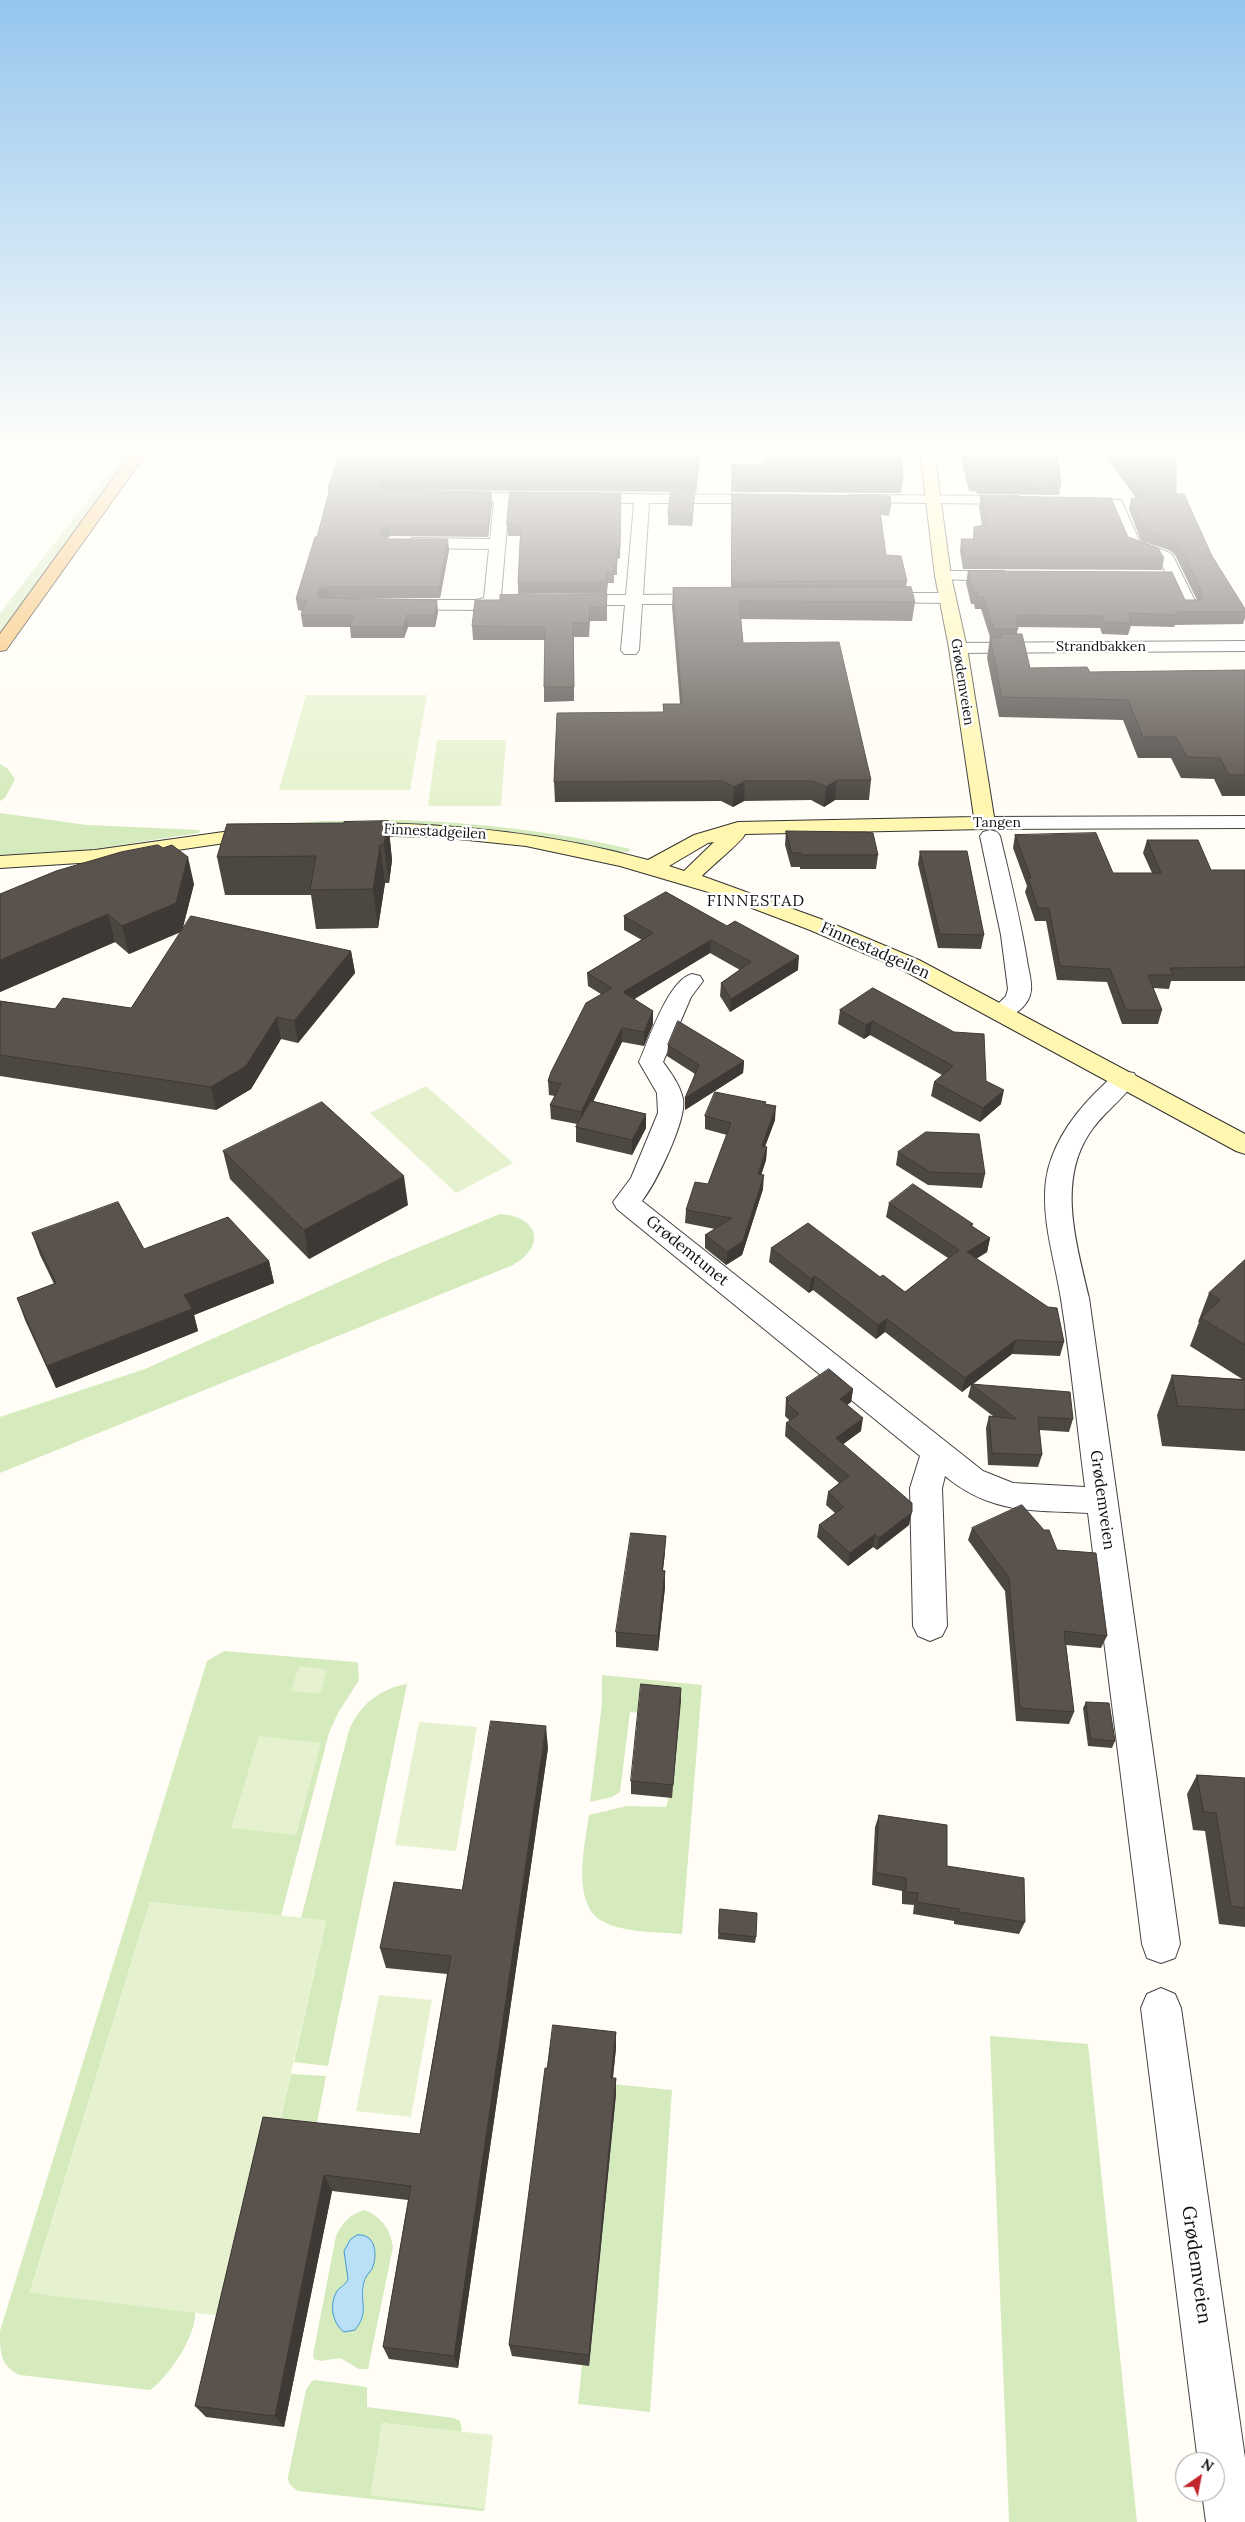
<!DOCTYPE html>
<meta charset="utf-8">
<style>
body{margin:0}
#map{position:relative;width:1245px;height:2522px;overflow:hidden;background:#fffdf5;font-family:Lora,serif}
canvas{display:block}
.north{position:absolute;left:1175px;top:2452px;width:50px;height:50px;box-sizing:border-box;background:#fff;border:1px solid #a0a0a0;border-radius:50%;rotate:33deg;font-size:14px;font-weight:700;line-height:20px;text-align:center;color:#111}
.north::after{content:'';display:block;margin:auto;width:18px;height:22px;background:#c4262e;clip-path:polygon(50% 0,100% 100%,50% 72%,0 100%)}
</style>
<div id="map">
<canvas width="1245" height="2522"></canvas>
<div class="north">N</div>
</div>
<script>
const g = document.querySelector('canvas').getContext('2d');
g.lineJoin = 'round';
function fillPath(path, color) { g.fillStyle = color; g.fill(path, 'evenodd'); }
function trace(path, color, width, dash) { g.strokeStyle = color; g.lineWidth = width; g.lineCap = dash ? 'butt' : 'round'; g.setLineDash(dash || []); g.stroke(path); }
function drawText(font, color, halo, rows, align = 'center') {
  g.font = font + ' Lora,serif'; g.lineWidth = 5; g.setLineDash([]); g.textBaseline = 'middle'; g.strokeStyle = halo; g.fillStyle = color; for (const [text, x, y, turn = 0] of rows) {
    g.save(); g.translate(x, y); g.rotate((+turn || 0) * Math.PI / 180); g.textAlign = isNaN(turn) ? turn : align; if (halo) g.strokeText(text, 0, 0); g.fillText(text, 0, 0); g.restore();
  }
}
fillPath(new Path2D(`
 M126 451H133L0 633V613Z
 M0 764 7 768 15 779 5 798 0 801Z
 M0 813 87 825 200 830 199 833 192 834 94 849 0 855Z
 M402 820C479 823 555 831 630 849L629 852H621C491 823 360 817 228 831L223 828 323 821Z
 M500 1214C537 1216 548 1245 513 1265L0 1473V1417L145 1369 388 1260Z
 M224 1651 355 1662 358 1663 359 1680 338 1713 329 1733 281 1916 150 1902 30 2292 195 2312C197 2335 168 2378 150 2390L20 2375C0 2367 0 2351 0 2331L207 1661Z
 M602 1675 702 1685 682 1934C657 1932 624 1933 602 1921 571 1904 585 1843 589 1815L627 1806 666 1807 669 1797 672 1798 680 1702 640 1713 630 1712 620 1792 612 1797 590 1802 602 1704Z
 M407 1684 328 2066 294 2062 326 1921 301 1918 349 1730C361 1704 379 1689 407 1684Z
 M990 2036 1088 2044 1137 2522H1009Z
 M291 2074 326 2076 317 2123 277 2134Z
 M612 2084 672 2090 650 2412 578 2404 582 2365H589L616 2094Z
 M365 2210C382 2218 390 2228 393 2247L368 2369H359L340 2358 321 2361 314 2359 313 2355 336 2236C342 2223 351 2213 365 2210ZM353 2237 375 2247C375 2264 366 2271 364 2285 362 2299 366 2310 360 2324L341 2287 346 2283C353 2264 334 2256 353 2237Z
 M315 2380 367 2387V2407L454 2418 460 2421 462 2430 460 2432 382 2423 371 2495 485 2508 483 2511 298 2491C292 2487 288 2484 288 2477L306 2390 311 2382Z`), '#d5ebbd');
fillPath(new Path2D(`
 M306 695H427L410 790H279Z
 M437 740H506L501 806H428Z
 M426 1086 513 1163 456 1193 370 1113Z
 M299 1666 327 1670 320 1694 291 1691Z
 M419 1722 477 1727 456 1851 395 1845Z
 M259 1736 321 1743 296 1835 231 1828Z
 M150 1902 326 1920 277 2134 230 2317 30 2293Z
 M379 1995 432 2000 411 2117 356 2111Z
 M382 2423 493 2435 485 2508 371 2495Z`), '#e6f2cf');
const water = new Path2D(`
 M357 2235C376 2233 378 2255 372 2269 369 2273 365 2277 364 2282 359 2302 370 2311 355 2330L344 2332C332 2323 329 2304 337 2291 341 2286 346 2285 348 2279L344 2251 350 2240Z`);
fillPath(water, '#b9e0f7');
trace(water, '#3f96cf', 1);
const minor = new Path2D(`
 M454 493 769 495 776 499 769 503H649L643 595 711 594 717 595 719 599 717 603 711 604H642L639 650 636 654H624L621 650 625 605H569L563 604 561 600 563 596 569 595H626L634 503 509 502 501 596 517 597 519 601 517 605 492 606 476 610 393 609 391 605 393 601 399 600H476L484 598 489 549 412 548 404 543 412 538 490 539 494 502 449 500 447 497Z
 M852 495 1019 496 1026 500 1019 504 847 502 845 499 847 496Z
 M1077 498 1121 500 1140 542 1168 552 1173 556 1198 607 1196 611H1184L1160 561 1127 548 1110 507 1072 505 1070 502Z
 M943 571H1004L1012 576 1004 581 937 579 935 576Z
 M876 593H947L953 594 955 598 953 602 947 603 870 602 868 598 870 594Z
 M1245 641V651L958 653 952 652 949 648 952 644 958 643Z
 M1245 816V828L985 829 978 827 975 823 978 819 985 817Z
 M990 830 997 832 1000 836C1010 877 1020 918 1027 960 1028 969 1032 980 1031 990 1030 1007 1008 1022 993 1018L989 1013 1006 996 1008 989 1001 935 980 836 983 832Z
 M692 974 700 976 703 981 691 997 663 1062C671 1073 680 1085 683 1099 687 1120 656 1183 642 1201L983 1471 1013 1483 1085 1487C1077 1425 1071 1362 1061 1299 1055 1260 1041 1220 1046 1180 1051 1146 1073 1115 1096 1092 1108 1081 1116 1069 1134 1073L1137 1079C1124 1099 1102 1113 1089 1134 1057 1183 1077 1245 1089 1298L1180 1944 1175 1958 1161 1963 1147 1958 1142 1944 1088 1513C1031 1510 991 1514 945 1476L942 1488 947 1626 942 1636 930 1641 918 1636 913 1626 910 1488 920 1456 617 1209 613 1202 631 1178 658 1113 657 1093 639 1062C649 1040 668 980 692 974Z
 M1161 1988 1175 1994 1181 2008 1245 2458V2522H1206L1202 2492H1215V2462H1198L1141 2008 1147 1994Z`);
const secondary = new Path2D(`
 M920 451H934L951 576 967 648 995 823 992 827 985 829 745 834C743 841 710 867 702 876L826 921 919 960 1245 1134V1154L1236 1151 903 970 810 930 715 894 620 866 526 846 439 837 352 835 345 833 342 829 345 825 352 823C453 823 551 833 648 860L694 835 738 822 974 817 949 648 935 576ZM714 842 684 871 669 866 708 843Z
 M259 827 266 829 269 833 266 837 95 862 0 868V856L95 850Z`);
const trunk = new Path2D(`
 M133 451H148L6 650 0 651V634Z`);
trace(minor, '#444', 2);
trace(secondary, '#333', 2);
trace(trunk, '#222', 2);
fillPath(minor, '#fff');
fillPath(secondary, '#fff6b0');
fillPath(trunk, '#f7bc64');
fillPath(new Path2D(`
 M341 451H701L696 492 388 490 491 492 492 503 488 537 390 536 387 538 389 539 449 550 440 598 327 599 438 612 435 627H408L404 638H351L350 627H303L301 615 302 611 298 610 296 599 317 537 328 495V489Z
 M959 451H1086L1085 456 1057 454 1061 484 1059 495 977 494V492L969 491Z
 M1102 451H1176V494L1212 556 1245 609V618L1243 624 1175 625 1174 627 1131 626 1128 635 1102 634 1100 628 1018 627 1017 634 1030 668 1090 672 1245 670V796H1222L1214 779 1181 778 1171 758H1138L1123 720 999 717 987 658 990 637 981 609H975L974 604H971L966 583 968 571 1185 600H1197L1175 555 1169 550 1141 541 1129 509 1131 498H1136Z
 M732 464 903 481 901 493 731 492Z
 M510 492 620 558 617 559V575H614V583H608L607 593 518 594V583L520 536H508L507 525Z
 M732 494 891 505 889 516 881 515 886 555 907 581 906 587 915 602 912 621 741 619 743 643 871 780 869 800H835L824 807 811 800 744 801 733 807 721 801 555 802 554 782 663 712V704H680L672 607 673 588H731Z
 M981 496 1128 537 1164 558 1162 570 963 569 960 551 961 539H973L974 527 982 525 979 507Z
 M694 504 692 526 668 525V513Z
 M607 594V621H590L589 637H574V701L544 702V687L545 640H473L472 626 500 600Z
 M388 821 392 860 389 883H385L378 928 316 929 311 895H225L217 857 344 823Z
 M786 831 878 855 876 869H800V867H791L785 845Z
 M1015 835 1113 873H1152L1143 853 1147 840 1211 870H1245V981H1171L1169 989 1153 988 1162 1010 1158 1024H1122L1107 982 1057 980 1046 921H1035L1025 892 1027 886 1013 848Z
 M920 851 984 935 981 949 938 948 918 864Z
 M194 884 183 927 351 951 355 973 298 1043 281 1039 251 1089 216 1110 0 1076V1001L55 1009 131 1008 181 932 129 954 115 942 0 992V894Z
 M666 892 798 970 730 1012 720 996 721 983 740 970 710 953 634 999 653 1011V1024L644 1046 622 1042 593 1101 646 1114V1128L632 1155 576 1142V1127L577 1124 551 1119 550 1105 555 1096 549 1095 548 1081 601 994 588 986 587 973 642 940 624 930V916Z
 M873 988 986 1081 1001 1104 980 1122 931 1096 934 1082 942 1075 870 1035 864 1039 838 1024 840 1010Z
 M668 1045 744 1061 743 1073 685 1110 695 1074 667 1056Z
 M766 1105 775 1120 765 1147H767L766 1160 761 1175 763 1189 742 1255 726 1265 705 1248V1235L715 1229 685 1223 686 1210 708 1184 727 1135 705 1129V1116Z
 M223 1151 408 1205 309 1259 230 1179Z
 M898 1152 985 1174 982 1188 928 1185 896 1165Z
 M889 1203 973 1224 972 1226 990 1238 987 1252 976 1259 1064 1342 1060 1356 1012 1354 972 1384 1073 1419 1069 1432 1039 1430 1042 1455 1038 1467 988 1465 986 1428 989 1416H993L968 1397 971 1385 962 1392 885 1332 876 1339 813 1290 809 1293 769 1262 771 1248 880 1277 905 1292 948 1258 886 1217Z
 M32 1233 144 1249 269 1261 274 1283 194 1315 198 1331 56 1388 25 1320 17 1298 54 1284 40 1255Z
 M1245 1260V1451L1162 1446 1157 1415 1172 1375 1242 1379 1190 1346 1199 1322H1198L1209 1293Z
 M853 1389 851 1402 847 1405 861 1431 843 1444 909 1525 877 1550 873 1547 848 1566 817 1537 819 1525 835 1513 826 1505 828 1492 839 1483 785 1436 786 1423 790 1421 785 1416 786 1398Z
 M972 1528 1044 1530 1107 1636 1101 1648 1066 1645 1074 1712 1069 1724 1016 1721 1005 1591 968 1540Z
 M665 1552 663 1570 665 1571V1587L658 1651 616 1647V1632Z
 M681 1688 672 1798 631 1794V1781Z
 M1086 1702 1115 1741 1112 1748 1088 1746 1083 1708Z
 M548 1748 458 2368 389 2359 383 2347 408 2200 332 2191 284 2427 206 2417 195 2406 263 2117 420 2134 447 1974 386 1968 380 1948 462 1890Z
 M1197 1775 1245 1778V1927L1219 1924 1205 1831 1193 1830 1187 1794Z
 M879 1815 947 1866 1025 1922 1019 1934 954 1924V1921L913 1914 914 1905 902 1904V1891L872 1885 875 1827Z
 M720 1909 756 1937 755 1943 718 1939Z
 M616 2032V2048L613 2078H616V2094L589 2366 512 2356 509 2345 547 2068Z`), '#4d4742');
fillPath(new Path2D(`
 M700 451H701L696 492V482Z
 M387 480 388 490 380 494 379 484Z
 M491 492 492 503 488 537V526Z
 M695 492 694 504 692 526V514Z
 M621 504 620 558 617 559V548Z
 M389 525 390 536 381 541 380 530Z
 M448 539 449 550 440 598 439 587Z
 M327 587 329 598 321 600 319 606 318 594 320 589Z
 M437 600 438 612 435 627 434 615Z
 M407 615 408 627 404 638 403 627Z
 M837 780 835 800 824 807 826 787Z
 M745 781 744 801 733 807 734 787Z
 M388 821 392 860 389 883 384 844Z
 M380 845 385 883 378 928 373 889Z
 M188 857 194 884 182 931 129 954 122 926Z
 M108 914 115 942 0 992V960Z
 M711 940 710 953 623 1006V992Z
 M351 951 355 973 298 1043 294 1021Z
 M799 956 798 970 730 1012 731 999Z
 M653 1011V1024L644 1046V1032Z
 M277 1017 281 1039 251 1089 216 1110 211 1087Z
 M872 1021 870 1035 864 1039 866 1025Z
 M622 1028V1042L582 1125 581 1112Z
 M744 1061 743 1073 685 1110V1098Z
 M1004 1090 1001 1104 980 1122 983 1108Z
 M776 1106 775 1120 760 1159 762 1146Z
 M646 1114V1128L632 1155V1140Z
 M767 1147 766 1160 757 1188 758 1174Z
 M764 1175 763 1189 742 1255 726 1265 727 1252Z
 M404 1176 408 1205 309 1259 304 1230Z
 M990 1238 987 1252 964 1266 967 1252Z
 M269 1261 274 1283 194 1315 198 1331 56 1388 47 1366 184 1295Z
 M815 1276 813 1290 809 1293 811 1279Z
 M887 1319 885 1332 876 1339 878 1325Z
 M1016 1340 1012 1354 972 1385 971 1384V1385L962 1392 965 1378Z
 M853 1389 851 1402 838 1412 840 1399Z
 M863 1418 861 1431 834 1451 836 1438Z
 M912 1512 909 1525 877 1550 879 1538Z
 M875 1534 873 1547 848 1566 850 1553Z
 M666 1536 665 1552 661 1586 662 1570Z
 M665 1571V1587L658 1651V1636Z
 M681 1688V1701L672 1798 673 1785Z
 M546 1726 548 1748 458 2368 454 2356Z
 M616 2032V2048L611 2093V2078Z
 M616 2078V2094L589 2366V2355Z
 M324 2175 332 2191 284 2427 275 2416Z`), '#3f3936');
const building = new Path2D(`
 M341 451H700L696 482 387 480 379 484 382 490 491 492 488 526 389 525 380 530V534L389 539H448L439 587H327L320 589 318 594 320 598 437 600 434 615H407L403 627H350L353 615H301L306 601 296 599 315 537H317L330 489H328Z
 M767 451H901L903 481H732V464H764Z
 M964 451H1057L1061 484 979 482V480H971Z
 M1112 451H1176V494H1184L1212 556 1245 609V612H1176L1177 615 1129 613 1131 623 1104 622 1103 616 1018 615 1020 618H1016L1018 629H994L983 597H977L976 592H973L968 571 1172 572 1185 600H1201L1203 594 1178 544 1171 539 1144 529 1131 498H1146Z
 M510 492 621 493 620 547 617 548V564H614V572H607V582L518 583 521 525H507Z
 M671 492H695L692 514 668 513Z
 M732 494 890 496 891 505H879L886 555 901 556 907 581 732 582Z
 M981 496 1111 498 1128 537 1158 548 1164 558 965 557 961 539H974V527L986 525Z
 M911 587 915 602 739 601 743 643 839 642 871 780H837L826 787 813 781H745L734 787 722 781 554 782 557 713 664 712 663 704H682L673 588Z
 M607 594 606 607H590L589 623H573L574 687H544L545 627 472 626 475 600H500V595Z
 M1000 634H1022L1030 668 1087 667 1090 672 1245 670V775H1229L1220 758 1187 757 1176 737H1143L1128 700 1002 697 990 637 1001 638Z
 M388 821 384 844 380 845 373 889 310 890 316 856 217 857 227 824 344 823V822Z
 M786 831 865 832 873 833 878 855H802L801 853H792Z
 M1096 833 1113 873H1161L1147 840H1198L1211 870H1245V967L1170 968 1173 975H1148L1162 1010H1126L1110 969 1060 966 1049 908H1038L1028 878H1031L1015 835Z
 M158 845 163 848 172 845 188 857 176 903 122 926 108 914 0 960V894L56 871 121 852Z
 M920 851H967L984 935 940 934Z
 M666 892 727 926 735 921 799 956 731 999 721 983 751 962 711 940 623 992 653 1011 644 1032 622 1028 581 1112 550 1105 561 1084 548 1081 551 1072 586 1003 612 988 587 973 653 933 624 916Z
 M191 916 351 951 294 1021 277 1017 246 1066 211 1087 0 1055V1005H2L0 1003V1001L55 1009 63 998 131 1008Z
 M873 988 954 1032 984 1034 986 1081 1004 1090 983 1108 934 1082 953 1066 872 1021 866 1025 840 1010Z
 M678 1021 744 1061 685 1098 699 1065 668 1045Z
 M715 1092 766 1102 765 1104 776 1106 762 1146 767 1147 758 1174 764 1175 743 1241 727 1252 705 1235 732 1218 686 1210 695 1182 708 1184 731 1123 705 1116Z
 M591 1101 646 1114 632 1140 576 1127Z
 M322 1102 404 1176 304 1230 223 1151Z
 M926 1132 979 1134 985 1174 930 1172 898 1152Z
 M913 1184 973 1224 970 1225 990 1238 967 1252 1048 1307 1057 1308 1064 1342 1016 1340 965 1378 887 1319 878 1325 815 1276 811 1279 771 1248 808 1223 880 1277 883 1275 905 1292 959 1250 889 1203Z
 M118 1202 144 1249 228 1217 269 1261 184 1295 192 1309 47 1366 17 1298 56 1283 32 1233Z
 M1245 1260V1345L1201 1318 1220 1300 1209 1293Z
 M829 1369 853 1389 840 1399 863 1418 836 1438 912 1503V1512L879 1538 875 1534 850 1553 819 1525 844 1507 828 1492 849 1476 786 1423 799 1414 786 1403 789 1401 786 1398Z
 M1172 1375 1245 1380V1410L1178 1406Z
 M971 1384 1070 1392 1073 1419 1038 1417 1042 1455 992 1453 989 1416 1016 1419Z
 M1022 1505 1044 1530H1049L1057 1550 1096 1553 1107 1636 1064 1631 1074 1712 1020 1708 1009 1578 972 1528Z
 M631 1533 666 1536 662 1570 665 1571 658 1636 616 1632Z
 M641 1684 681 1688 673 1785 631 1781Z
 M1086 1702 1109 1703 1115 1741 1091 1739Z
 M491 1721 546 1726 454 2356 383 2347 411 2186 324 2175 275 2416 195 2406 263 2117 420 2134 451 1956 380 1948 394 1882 462 1890Z
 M1197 1775 1245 1778V1908L1231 1906 1216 1813 1204 1812Z
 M879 1815 947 1825V1866L1024 1878 1025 1922 959 1912V1909L917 1902 918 1893 906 1892V1878L876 1873Z
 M720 1909 757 1913 756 1937 719 1933Z
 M553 2025 616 2032 611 2078H616L589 2355 509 2345 545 2068H547Z`);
fillPath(building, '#5a524d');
trace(building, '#3f3936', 1);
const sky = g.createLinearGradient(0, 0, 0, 805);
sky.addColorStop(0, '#95c6ee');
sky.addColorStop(0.56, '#fffefa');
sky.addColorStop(1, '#fffefa00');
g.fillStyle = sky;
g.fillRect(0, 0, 1245, 805);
drawText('14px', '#111', '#fff', [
 ["Strandbakken",1101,647],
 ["Grødemveien",962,682,81],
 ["Tangen",997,823],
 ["Finnestadgeilen",435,832,3]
]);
g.letterSpacing = '1px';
drawText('16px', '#111', '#fff', [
 ["FINNESTAD",756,901]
]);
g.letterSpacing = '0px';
drawText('16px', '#111', '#fff', [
 ["Finnestadgeilen",875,951,24],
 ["Grødemtunet",687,1251,39],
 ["Grødemveien",1102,1500,82]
]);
drawText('19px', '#111', '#fff', [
 ["Grødemveien",1196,2265,82]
]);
</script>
